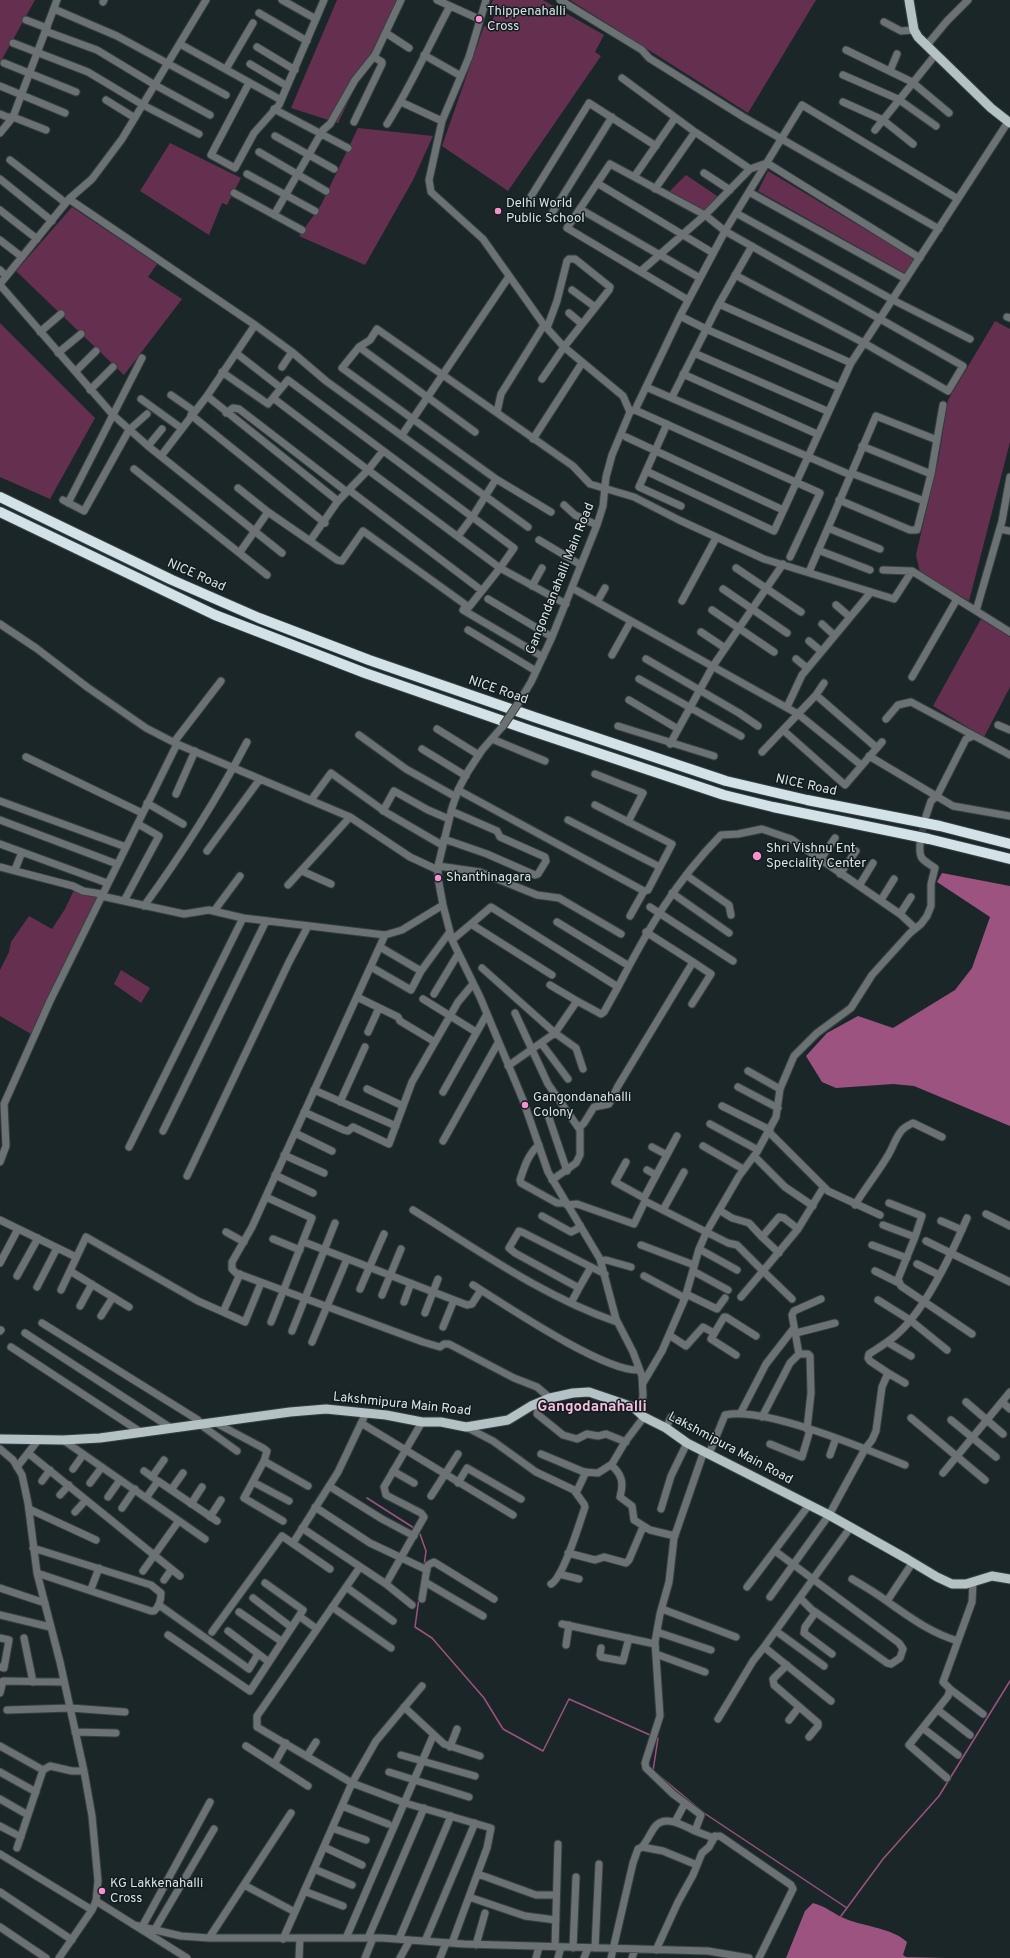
<!DOCTYPE html>
<style>
body{margin:0}
canvas{display:block;background:#1a2628}
</style>
<canvas width="1010" height="1958"></canvas>
<script>
const g = document.querySelector('canvas').getContext('2d');
g.lineJoin = 'round';
function fillPath(path, color) { g.fillStyle = color; g.fill(path, 'evenodd'); }
function trace(path, color, width, dash) { g.strokeStyle = color; g.lineWidth = width; g.lineCap = dash ? 'butt' : 'round'; g.setLineDash(dash || []); g.stroke(path); }
function drawText(font, color, halo, rows, align = 'center') {
  g.font = font + ' Overpass,sans-serif'; g.lineWidth = 3; g.setLineDash([]); g.textBaseline = 'middle'; g.strokeStyle = halo; g.fillStyle = color; for (const [text, x, y, turn = 0] of rows) {
    g.save(); g.translate(x, y); g.rotate((+turn || 0) * Math.PI / 180); g.textAlign = isNaN(turn) ? turn : align; if (halo) g.strokeText(text, 0, 0); g.fillText(text, 0, 0); g.restore();
  }
}
fillPath(new Path2D(`
 M0 0H35L0 63Z
 M337 0H397L338 123 291 108Z
 M493 0H543L604 35 595 52 601 56 508 191 442 146 484 26 490 27 496 11 489 8Z
 M570 0H816L748 113Z
 M358 128 433 136 413 180 365 265 299 236 321 205Z
 M170 143 241 178 227 205 222 203 209 235 140 191Z
 M768 171 915 259 906 274 758 191Z
 M686 175 720 198 703 211 668 193Z
 M72 207 157 264 148 277 182 299 124 375 16 271Z
 M995 321 1010 329V442L969 601 920 572 916 555 939 456 948 400Z
 M0 323 95 418 50 499 0 477Z
 M981 619 1010 637V687L984 737 933 706Z
 M74 890 98 896 31 1034 0 1016V970L9 952 11 942 29 916 52 929 65 909Z
 M121 970 150 988 141 1003 114 984Z`), '#653050');
fillPath(new Path2D(`
 M942 873 1010 886V1126L914 1086 893 1084 836 1088 822 1082 806 1056 827 1033 858 1016 893 1028 955 990 972 968 990 917 937 882Z
 M813 1903C828 1907 833 1914 846 1919 866 1927 892 1928 907 1942L903 1955 906 1957 946 1958H786L805 1911Z`), '#9d5380');
trace(new Path2D(`
 M367 1498 414 1528
 M420 1534 426 1551 424 1566
 M419 1598 415 1627 432 1638 484 1698 503 1729 543 1751 569 1699 650 1735
 M653 1771 658 1738
 M656 1773 704 1813 847 1908
 M841 1916 883 1859 939 1796 1010 1681`), '#9d5380', 1.5);
trace(new Path2D(`
 M920 842 925 819`), '#374244', 7, [7, 3.5]);
const minor = new Path2D(`
 M282 0 316 19
 M437 0 479 19
 M486 0 469 57 442 121 429 180 431 192 483 239 544 325 564 347 623 396 630 412 612 455 606 477 603 506 597 525 552 637 531 682 519 702
 M560 0 642 50 649 58 745 118 939 229
 M103 2 104 0
 M54 9 117 36 226 95
 M259 13 307 41
 M26 20 47 28
 M884 22 901 31 914 30
 M45 31 97 50 155 85 210 115
 M386 33 409 48
 M13 43 88 72 143 105 199 134
 M180 44 281 100
 M927 45 947 21 968 0
 M257 47 295 70
 M846 50 912 82 949 113
 M424 55 461 76
 M4 63 76 92
 M250 64 287 86
 M226 69 253 23
 M890 71 897 54
 M843 75 898 99 936 126
 M622 78 695 132 750 169
 M249 83 211 155 235 168 254 133 279 105 324 0
 M0 86 65 113
 M106 100 135 118
 M401 102 442 121
 M843 102 883 120 875 130
 M274 109 348 148
 M0 114 7 117H13L46 130
 M354 122 382 64V62L374 57
 M387 124C411 86 429 45 450 6
 M0 133 13 117 57 0
 M275 136 334 169
 M913 144 883 120 936 54
 M259 152 326 191
 M10 160 62 200 65 204
 M704 173 730 190
 M247 174 315 211
 M634 177 675 118
 M0 179 52 221
 M597 183 713 253
 M655 189 695 132
 M749 192 906 279
 M234 193 302 230
 M530 198 589 103 656 146
 M69 199 255 325 292 352 326 381 528 527
 M580 209 700 278
 M0 210 37 239
 M736 213 893 300 970 339
 M274 215 323 130 330 124 355 80 375 55 401 0
 M549 218 612 117
 M0 240 22 257
 M0 270 6 276
 M641 271 705 215 610 164 567 228 688 300
 M735 275 864 343 948 391 963 366 725 231 705 215 750 169 767 163 920 258
 M0 284 69 199 92 179 122 139 206 0
 M0 285 113 415 148 446 282 553
 M572 290 595 307
 M719 304 851 363
 M569 313 582 324
 M680 316 706 329 838 387
 M1007 317 1010 318
 M40 332 61 314
 M359 347 370 340 377 329 573 466 590 484 634 497 679 520 764 559 894 599 912 571 1010 632
 M58 353 81 334
 M236 353 281 388
 M694 353 827 411
 M282 367 292 352
 M76 371 96 351
 M222 372 268 404 288 380 514 548 500 568 368 470 338 501
 M683 374 817 434
 M542 379 564 347 609 290 610 287 575 259H569L567 261 557 301 547 328
 M646 387 846 473
 M90 390 113 367
 M171 395 194 411
 M207 396 338 501 310 541 268 512 238 488
 M672 397 719 304 752 246
 M273 398 368 470 383 451
 M141 399 181 428
 M635 410 680 316 725 231 802 105 958 199
 M632 411 635 410 820 493 790 557
 M497 412 501 394 544 325
 M226 413 233 408 239 409 347 492
 M191 415 325 523
 M667 424 639 487 681 506
 M402 435 508 278
 M626 437 783 510
 M533 439 582 363
 M148 446 162 429
 M862 446 931 474
 M161 456 207 396 255 325
 M134 469 267 575
 M646 471 774 531 851 363 1008 122
 M851 473 924 501
 M496 479 551 512
 M349 490 481 590
 M63 500 84 511 129 430 147 414
 M839 500 910 530H917L931 474 943 405
 M68 503 142 358
 M564 505 575 515 597 525
 M828 528 880 549
 M1000 529 1010 531
 M458 536 473 516 496 479 342 368 359 347 475 432
 M539 540 581 565
 M310 541 337 560 342 561 363 531 466 605 463 610 543 657
 M818 550 870 570
 M240 552 268 512
 M736 568 801 612
 M883 570 912 571
 M809 572 876 416 937 440
 M532 586 542 568
 M572 588 798 714 861 765
 M723 589 787 633
 M488 599 552 637
 M682 601 716 538
 M597 602 605 588
 M466 605 469 607 500 568 566 604
 M836 605 850 617
 M712 610 774 652
 M976 611 1002 521 1010 477
 M0 624 36 648 87 687 146 728 177 744 350 817 410 857 438 870
 M822 624 834 635
 M468 630 536 671
 M701 632 725 648
 M809 641 821 651
 M612 655 631 621
 M646 659 739 713 758 726
 M796 659 807 668
 M912 677 957 599
 M639 679 741 736
 M816 695 877 748
 M629 700 678 729
 M787 707 802 675 871 592
 M886 719 898 705 911 702 1010 755
 M998 725 1010 730
 M503 726 482 750 467 773 458 790 452 808 438 866V878L443 905 452 940 480 997 523 1100 548 1172 600 1259 616 1319 633 1352 642 1376 643 1395 641 1415
 M618 726 714 756
 M437 729 479 755
 M783 730 845 785 882 742
 M359 735 406 769 456 797
 M492 739 545 761
 M174 742 221 681
 M670 744 713 666 783 564
 M422 749 466 776
 M762 752 816 695 824 683
 M869 756 953 806 1010 816
 M26 757 142 813
 M595 774 643 793 628 822
 M458 790 644 891 648 890 672 844 595 805
 M176 794 195 751
 M311 800 331 773 387 813 442 845
 M0 801 126 847
 M147 803 183 824
 M383 811 394 791 428 810 449 819
 M926 816 931 801 937 796 966 739 973 736
 M0 820 117 864
 M568 820 660 867
 M444 839 487 854 535 875 538 874 546 861 545 857 500 837 497 831 451 811
 M0 844 107 883
 M207 851 260 779
 M820 860 835 838
 M438 866 480 872 537 895 559 898 621 934
 M0 867 73 886 83 891 102 894
 M16 867 22 852
 M302 871 331 884
 M840 874 856 851
 M686 875 729 905 731 915
 M288 885 350 817
 M859 886 873 863
 M672 893 729 933
 M101 896 184 914 209 910 243 918 385 935 402 930 443 905
 M881 900 894 879
 M124 901 159 836 138 824
 M144 906C182 854 217 799 247 742
 M650 907 733 961
 M214 911 240 876
 M900 914 915 928
 M630 916 644 891
 M557 922 629 966
 M471 924 491 907 618 987C648 929 675 882 721 835L738 834 762 829 791 839 900 914 911 897
 M385 935 252 1227 232 1262V1269L236 1273 423 1342 440 1347 444 1344H449L514 1378 537 1387 550 1398
 M452 940 471 924 552 975
 M380 947 421 971
 M371 967 411 990 421 971 449 933
 M482 968 555 1033 576 1048 583 1069
 M434 994 458 954
 M357 997 398 1017 400 1021 435 1042
 M423 999 476 1032
 M577 1001 601 1014 604 1012 618 987
 M692 1004 711 974 693 962
 M515 1013 548 1084 580 1130V1155L576 1163 552 1180
 M368 1032 379 1008
 M541 1043 568 1079
 M508 1066 555 1033 577 1001 550 985
 M748 1071 780 1089
 M738 1087 778 1108
 M367 1089 403 1106
 M314 1090 396 1126
 M443 1092 487 1014
 M340 1102 365 1047
 M722 1106 770 1130
 M304 1112 344 1130 348 1131 353 1127 389 1144 412 1082 458 1002 473 984
 M549 1118 567 1171
 M710 1124 758 1150
 M579 1128 584 1123 594 1107 609 1104 618 1086 693 962 646 932
 M163 1131 266 921
 M769 1132 828 1191 880 1215
 M295 1133 332 1151
 M443 1141 498 1043
 M539 1145C528 1154 524 1168 520 1180L521 1183 557 1203H566
 M703 1146 743 1169
 M129 1147 243 918
 M652 1147 667 1155
 M284 1155 324 1173
 M754 1156 785 1187 813 1206
 M0 1162 6 1146 4 1104 50 1001 177 744
 M626 1162 615 1182 644 1198
 M647 1170 656 1175
 M275 1175 313 1193
 M187 1176 289 962 308 926
 M266 1197 312 1218 271 1322
 M645 1201 644 1198 677 1136
 M889 1203 922 1216 915 1237
 M567 1205 577 1204 634 1224 645 1201 728 1243 737 1245 763 1271 741 1297
 M855 1205C865 1188 877 1174 887 1157 893 1148 895 1138 902 1130 906 1126 909 1125 913 1123L942 1137
 M413 1210C478 1250 544 1297 617 1322
 M663 1210 684 1172
 M719 1210 732 1218 749 1223 762 1237
 M986 1214 1010 1226
 M542 1216 571 1232 577 1229 580 1225
 M0 1220 76 1257
 M941 1221 962 1230
 M883 1225 915 1237 898 1279 901 1286 972 1334
 M226 1232 244 1242
 M273 1239 300 1250
 M926 1241 1010 1282
 M304 1242 467 1305 472 1304 481 1290
 M641 1245 694 1265
 M872 1245 907 1258
 M699 1249 737 1270
 M779 1253 762 1237 779 1217 784 1218 798 1229
 M601 1261 606 1260 631 1267
 M0 1263 18 1229
 M917 1264 939 1275
 M591 1267 579 1288 515 1253 509 1248 519 1231 524 1233 605 1274
 M70 1271 129 1307
 M693 1271 728 1290
 M875 1271 899 1283
 M17 1276 38 1238
 M644 1276 685 1298
 M473 1285C507 1306 604 1372 639 1370
 M37 1287 57 1248
 M360 1289 384 1234
 M61 1290 86 1237 198 1301 223 1312 240 1274
 M686 1294 717 1309 725 1298
 M382 1295 401 1249
 M792 1299 763 1271 798 1229 823 1188
 M878 1300 910 1320 947 1350
 M404 1302 411 1283
 M571 1303 579 1288
 M80 1306 92 1284
 M223 1312 245 1322 261 1283
 M425 1313 438 1279
 M101 1316 113 1297
 M42 1323 182 1410 198 1420 201 1425 237 1451
 M443 1327 454 1300
 M0 1331 1 1330
 M292 1331 335 1223
 M25 1333 171 1428
 M796 1333 835 1323
 M669 1335 686 1346 703 1327 714 1333
 M312 1342 347 1259
 M887 1342 911 1356
 M11 1347 142 1433
 M799 1354 792 1315 794 1311 821 1299
 M736 1355 711 1339 724 1317H726L756 1336
 M888 1373 905 1383
 M643 1383 662 1351 685 1298 699 1249 707 1231 739 1176 757 1152 776 1117 780 1089 794 1056 817 1033 851 1008 872 975 910 933 921 924 927 916 931 906V884L935 868C922 859 919 860 920 844
 M544 1400 538 1410 537 1414 563 1435 577 1439 587 1434 598 1436 606 1434 626 1442
 M966 1402 1003 1434
 M1002 1402 1010 1409
 M740 1414 766 1364 794 1328
 M762 1417 790 1363 799 1354H808L810 1356 811 1393 807 1429
 M911 1418 985 1480
 M951 1420 996 1457
 M216 1423 263 1448 267 1451 264 1461
 M361 1423 513 1515
 M466 1427 493 1441 536 1472 574 1490 584 1504 585 1507C580 1522 563 1578 551 1584
 M666 1428 671 1417
 M63 1440 205 1539
 M770 1444 802 1457 810 1430
 M0 1449 13 1460 22 1475 28 1503 37 1573 60 1662 84 1771 92 1816 98 1881 96 1901 92 1910 59 1958
 M704 1451 674 1538 669 1582 660 1614 655 1642 660 1716 645 1763 646 1768 673 1794 701 1815 695 1831 711 1837 720 1836 791 1885 793 1889 759 1958
 M28 1453 180 1576
 M541 1454 584 1472 598 1473 612 1464 625 1442 644 1417
 M709 1454 725 1415C764 1406 866 1449 905 1465
 M830 1455 836 1438
 M611 1465C622 1474 624 1483 620 1497L632 1506 634 1520 650 1530 675 1536
 M17 1467 39 1439
 M73 1469 83 1455
 M144 1471 155 1479
 M393 1471 414 1483
 M943 1473 1010 1392
 M152 1477 164 1460
 M42 1481 50 1470
 M253 1482 289 1501
 M90 1483 102 1467
 M458 1483 467 1468 521 1499
 M329 1486 382 1519 414 1536
 M171 1490 183 1473
 M576 1493 586 1472
 M60 1495 69 1485
 M431 1496 458 1454
 M108 1497 120 1480
 M146 1498 158 1481 217 1521
 M191 1504 202 1487
 M315 1507 370 1543 427 1570
 M122 1508 135 1489
 M29 1509 96 1540
 M661 1509 671 1476 687 1443
 M75 1512 86 1500
 M210 1517 221 1500
 M283 1521 244 1498 264 1461 308 1486
 M302 1528 386 1584 412 1605
 M293 1543 338 1472 366 1413
 M33 1548 151 1585 161 1593C161 1600 160 1606 154 1611H151L37 1573
 M775 1551 899 1643 903 1649 900 1658 891 1664 887 1663 814 1611
 M568 1553 595 1560 604 1557 626 1563 629 1560 643 1527
 M360 1567 257 1716V1727L352 1783 405 1803 491 1828 487 1848 452 1943
 M143 1571 178 1522
 M559 1574 579 1579
 M852 1579C864 1586 876 1593 888 1602 911 1618 931 1633 958 1641
 M164 1580 171 1570
 M425 1582 483 1616
 M386 1584 424 1517 421 1513 386 1495 384 1487 422 1422
 M346 1587 393 1621
 M747 1587 809 1505
 M0 1588 45 1603
 M91 1589 99 1568
 M770 1597 829 1515 865 1449 872 1440 876 1431 882 1387 888 1373 870 1361 868 1358 869 1354C878 1348 887 1343 895 1336 924 1312 952 1253 967 1218
 M253 1598 291 1627
 M800 1598 815 1613 805 1627 804 1633 832 1654
 M422 1599 427 1568 428 1565 434 1562 494 1599
 M887 1601 913 1562
 M159 1605 249 1669 258 1654
 M332 1607 391 1648
 M662 1609 736 1637
 M239 1612 281 1641
 M0 1615 50 1627
 M299 1616 317 1629
 M562 1624 655 1644
 M228 1631 269 1662
 M776 1631 824 1666
 M212 1632 282 1536 330 1569
 M657 1632 711 1650
 M168 1635 250 1691 303 1610 265 1583
 M0 1638 9 1640 4 1668 0 1667
 M24 1638 33 1682
 M566 1645 569 1625
 M601 1648 600 1655 601 1657 623 1661 629 1638
 M656 1654 705 1672
 M787 1665 773 1679 774 1685 818 1723V1726L809 1737
 M950 1689 983 1714
 M0 1693 3 1681 64 1682
 M831 1701 764 1647 850 1528
 M404 1707 444 1744 480 1756
 M7 1710 70 1708 125 1712
 M938 1710 970 1735
 M718 1719 753 1661 764 1647
 M789 1720 799 1707
 M924 1729 958 1755
 M75 1732 116 1733
 M0 1746 43 1770
 M246 1746 308 1786
 M450 1747 457 1729
 M401 1755 475 1776
 M307 1756 316 1742
 M275 1763 286 1743
 M0 1772 36 1792
 M389 1772 469 1797
 M947 1778 909 1745 948 1696 950 1689 943 1682 972 1602 973 1582
 M0 1799 28 1815
 M342 1806 388 1824
 M675 1822 685 1803
 M0 1826 21 1837
 M332 1828 366 1840
 M324 1847 362 1865
 M642 1847C647 1841 650 1834 654 1828 664 1813 684 1826 695 1831
 M17 1848 43 1770 50 1766 72 1771H84
 M0 1854 92 1910
 M314 1869 352 1885
 M478 1874 536 1895H556
 M244 1885 295 1912
 M304 1891 343 1906
 M0 1892 72 1940
 M469 1897 525 1916 556 1920
 M96 1901 187 1958
 M134 1925 181 1936 209 1938H382L464 1944 708 1951 749 1958
 M0 1927 46 1958
 M142 1927 210 1802
 M155 1929 214 1829
 M209 1938 291 1813
 M346 1938 433 1736
 M368 1938 424 1808
 M283 1939 352 1783 376 1741 422 1686
 M399 1939 451 1816
 M425 1941 475 1823
 M476 1945 485 1913
 M555 1947 558 1844
 M573 1948 576 1877
 M595 1948 599 1864
 M656 1950 678 1902 693 1875 702 1853 709 1847 715 1836
 M299 1958 300 1938
 M365 1958 373 1938
 M400 1958 410 1940
 M440 1958 446 1943
 M536 1958 539 1947
 M558 1958 561 1947
 M584 1958 588 1948
 M611 1958 633 1863 638 1849 642 1847 663 1851 697 1865
 M632 1958 635 1949`);
const major = new Path2D(`
 M909 0 914 30 918 37 991 108 1010 123
 M0 1439 63 1440 100 1438 290 1412 326 1409 386 1415 422 1422H441L466 1427 508 1420 531 1406 550 1398 573 1393 589 1392 633 1407 644 1417 666 1428 687 1443 829 1515 907 1559 937 1577 952 1584H966L992 1576 1010 1579`);
const highway = new Path2D(`
 M0 497 172 580 259 618 369 660 534 717 726 781 807 800 940 826 1010 844
 M0 512 215 615 365 673 529 730 724 795 773 807 929 839 1010 859`);
trace(minor, '#354042', 9);
trace(major, '#354042', 11);
trace(highway, '#354042', 12);
trace(minor, '#6c7274', 7);
trace(major, '#b5c2c5', 9);
trace(highway, '#d3e2e6', 10);
const minorBridge = new Path2D(`
 M503 726 519 702`);
trace(minorBridge, '#354042', 9, []);
trace(minorBridge, '#6c7274', 7);
for (const [x, y, r, color] of [
 [479,19,4,"#f790ce"],
 [498,211,4,"#f790ce"],
 [757,856,5,"#f790ce"],
 [438,878,4,"#f790ce"],
 [525,1105,4,"#f790ce"],
 [102,1891,4,"#f790ce"]
]) { const dot = new Path2D(); dot.arc(x, y, r, 0, 2 * Math.PI); g.fillStyle = color; g.fill(dot); trace(dot, '#111c1f', 1.5); }
drawText('13px', '#dce3e5', '#111c1f', [
 ["Thippenahalli",487,12],
 ["Cross",487,27],
 ["Delhi World",506,204],
 ["Public School",506,219],
 ["Shri Vishnu Ent",766,849],
 ["Speciality Center",766,864],
 ["Shanthinagara",446,878],
 ["Gangondanahalli",533,1098],
 ["Colony",533,1113],
 ["KG Lakkenahalli",110,1884],
 ["Cross",110,1899]
], 'left');
drawText('13px', '#dce3e5', '#111c1f', [
 ["NICE Road",196,576,24],
 ["Gangondanahalli Main Road",561,579,-68],
 ["NICE Road",498,691,19],
 ["NICE Road",806,786,12],
 ["Lakshmipura Main Road",402,1405,6],
 ["Lakshmipura Main Road",730,1449,28]
]);
drawText('bold 15px', '#f8bddf', '#111c1f', [
 ["Gangodanahalli",592,1408]
]);
</script>
